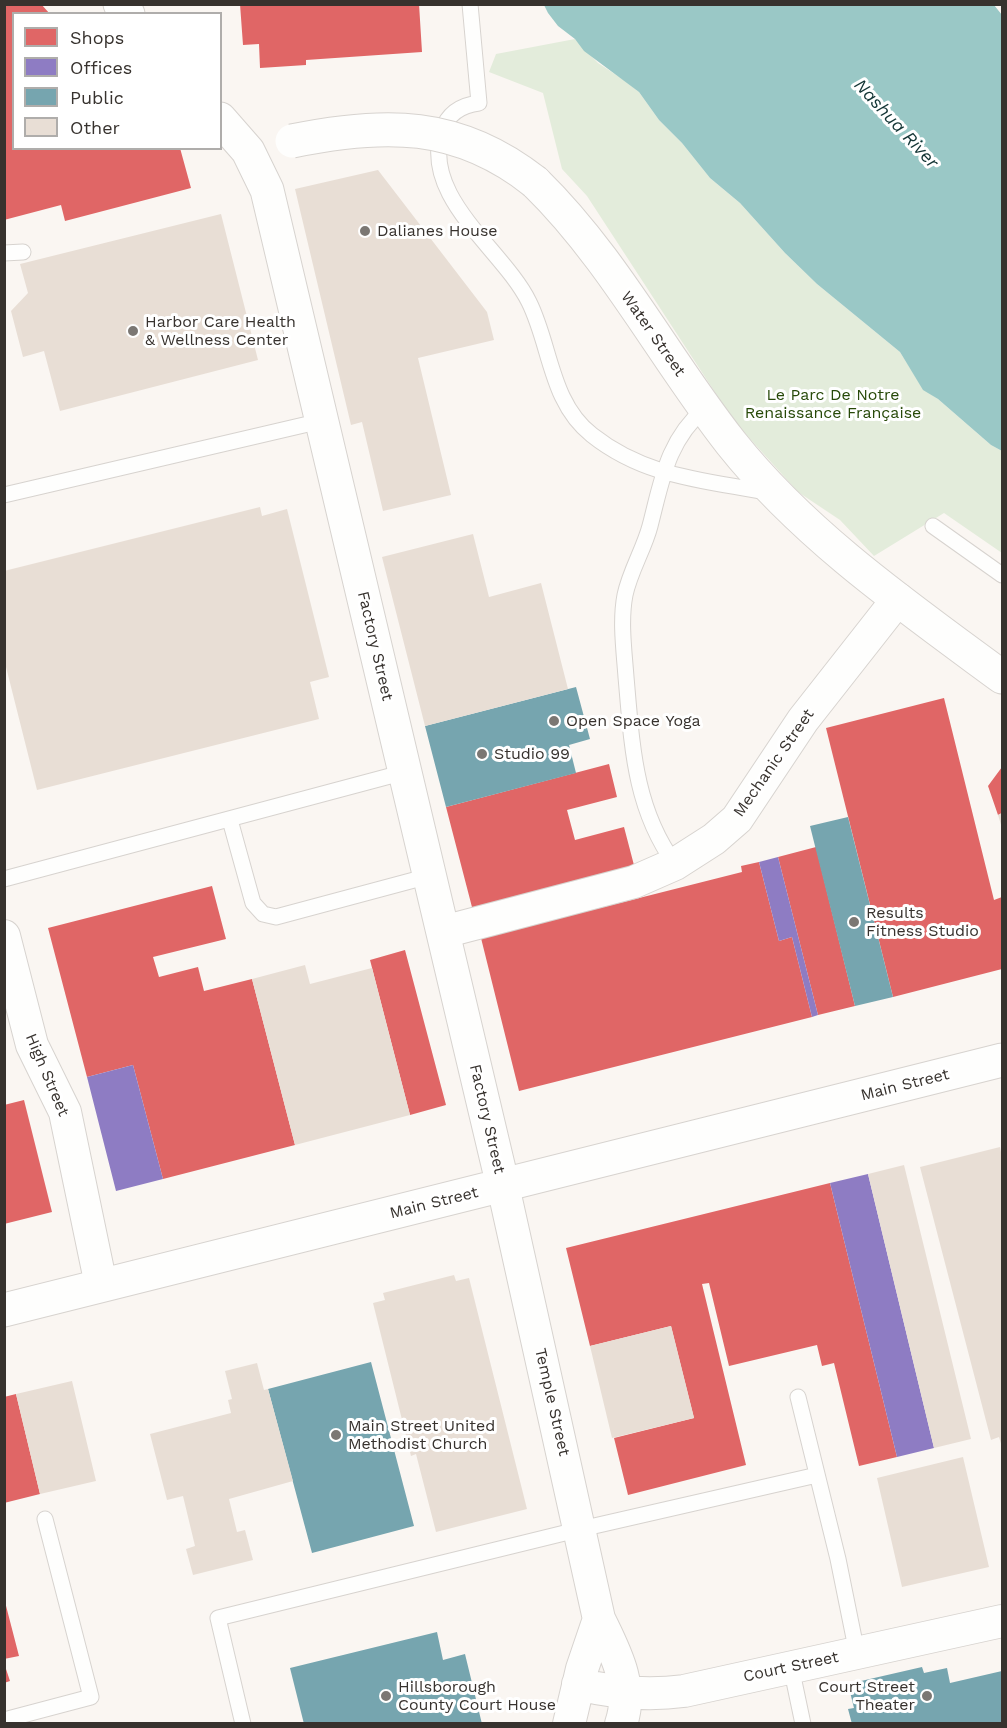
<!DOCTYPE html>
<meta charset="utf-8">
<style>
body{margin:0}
#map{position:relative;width:1007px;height:1728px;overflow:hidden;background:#faf6f2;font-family:"Work Sans",sans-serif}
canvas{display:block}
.frame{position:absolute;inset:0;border:6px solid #37322e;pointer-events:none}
.legend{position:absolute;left:12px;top:12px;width:210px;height:138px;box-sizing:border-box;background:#fff;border:2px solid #afadab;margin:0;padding:8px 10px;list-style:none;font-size:18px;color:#37322e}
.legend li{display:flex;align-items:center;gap:12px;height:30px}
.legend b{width:30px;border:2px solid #afadab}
</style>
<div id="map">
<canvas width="1007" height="1728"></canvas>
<div class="frame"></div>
<ul class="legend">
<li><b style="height:16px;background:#e06666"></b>Shops</li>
<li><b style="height:16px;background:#8e7cc3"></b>Offices</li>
<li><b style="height:16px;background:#76a5af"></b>Public</li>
<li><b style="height:16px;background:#e8ded5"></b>Other</li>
</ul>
</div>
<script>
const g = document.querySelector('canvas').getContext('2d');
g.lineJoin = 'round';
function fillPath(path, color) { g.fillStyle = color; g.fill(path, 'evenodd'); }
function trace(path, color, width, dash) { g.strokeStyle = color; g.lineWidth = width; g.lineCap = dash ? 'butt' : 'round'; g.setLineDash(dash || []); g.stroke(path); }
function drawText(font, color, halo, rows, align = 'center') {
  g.font = font + ' "Work Sans",sans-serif'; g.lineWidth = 6; g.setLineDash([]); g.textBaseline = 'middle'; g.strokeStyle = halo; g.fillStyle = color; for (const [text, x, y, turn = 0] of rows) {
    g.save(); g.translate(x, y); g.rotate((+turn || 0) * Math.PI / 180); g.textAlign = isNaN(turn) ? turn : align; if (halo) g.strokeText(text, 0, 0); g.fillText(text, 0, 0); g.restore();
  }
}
fillPath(new Path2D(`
 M575 39 598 63 624 80 639 92 659 120 682 143 710 178 740 203 785 253 817 284 900 352 923 389 938 399 991 445 1002 451V553L944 513 874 556 840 520 798 492 733 420 587 196 562 169 543 93 489 72 496 54Z`), '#e3ecdb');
fillPath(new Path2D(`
 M544 5H994L1002 15V451L991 445 938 399 923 390 900 352 817 284 785 253 740 203 710 178 682 143 659 120 639 92 584 51 575 39 558 26 548 13Z`), '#9ac8c6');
fillPath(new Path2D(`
 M4 4H41L50 14H14V148H180L191 188 65 221 61 205 4 220Z
 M240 4H419L422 52 306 60V65L260 68 259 44 243 45Z
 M944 698 994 900 1002 897V969L893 997 826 728Z
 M609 764 617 797 567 810 575 840 624 827 635 869 473 911 446 807Z
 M1002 767V813L998 815 988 786Z
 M816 847 855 1006 818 1015 778 857Z
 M759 862 779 941 792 937 812 1017 519 1091 481 938 742 872 741 866Z
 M212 886 226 939 153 957 159 977 198 967 204 991 252 979 295 1145 163 1179 133 1065 87 1077 48 928Z
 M405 950 446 1105 410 1115 370 960Z
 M24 1100 52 1212 4 1224V1105Z
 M830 1183 897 1457 859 1466 834 1363 822 1366 817 1345 729 1366 709 1283 702 1284 746 1465 628 1495 614 1438 694 1418 671 1326 590 1346 566 1248Z
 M16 1394 40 1494 4 1503V1397Z
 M4 1598 19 1656 4 1659Z
 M4 1663 10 1681 4 1683Z`), '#e06666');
fillPath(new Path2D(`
 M778 857 818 1015 812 1017 792 937 779 941 759 862Z
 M133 1065 163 1179 116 1191 87 1077Z
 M868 1174 934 1448 897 1457 830 1183Z`), '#8e7cc3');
fillPath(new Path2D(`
 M576 687 590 739 569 745 576 773 446 807 425 726Z
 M848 817 893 997 855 1006 810 826Z
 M371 1362 414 1526 312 1553 268 1389Z
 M437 1632 443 1660 465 1654 482 1724H304L290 1668Z
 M922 1667 924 1673 947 1668 950 1683 1002 1671V1724H852L848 1709 854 1708 848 1684Z`), '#76a5af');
fillPath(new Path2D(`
 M378 170 487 312 494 340 418 358 451 495 383 511 362 422 351 425 295 189Z
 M221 214 258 360 60 411 44 351 23 357 11 311 28 293 20 264Z
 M260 507 262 516 287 509 329 677 310 682 319 719 37 790 4 659V571Z
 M473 534 489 597 541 583 568 689 425 726 382 557Z
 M1002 813V828L998 815Z
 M305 965 310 984 372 968 410 1115 295 1145 252 979Z
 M1000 1147 1002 1157V1447L999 1437 991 1440 920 1167Z
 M904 1165 971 1439 934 1448 868 1174Z
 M454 1275 456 1281 469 1278 527 1509 436 1532 416 1454 411 1456 373 1303 385 1300 383 1293Z
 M671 1326 694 1418 612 1438 590 1346Z
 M257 1363 264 1390 268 1389 293 1481 229 1499 237 1532 245 1530 253 1560 193 1575 186 1549 195 1546 183 1496 167 1500 150 1434 231 1413 228 1400 232 1399 225 1371Z
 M72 1381 96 1481 40 1494 16 1394Z
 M963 1457 989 1567 902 1587 877 1478Z`), '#e8ded5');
const lane = new Path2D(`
 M470 4 479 103C462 105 448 113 442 131 421 198 503 249 529 302 551 346 550 402 592 435 645 477 703 480 766 492
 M4 253 23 252
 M4 495 321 421
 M933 526 1002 575
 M230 820 253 903 263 914 276 917 429 876
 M675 864C634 808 632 744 626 677 624 650 620 621 625 595 630 571 644 549 650 526 662 480 667 441 705 408
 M4 879 405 772
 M798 1397 838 1559 857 1653
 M791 1667 803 1724
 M4 1720 91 1697 45 1519
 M243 1724 218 1618 581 1529 817 1475`);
const street = new Path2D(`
 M443 932 634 882 675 864 714 839 737 819 803 720 898 599
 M4 936 32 1045 65 1112 101 1285
 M503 1186 599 1619C615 1652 634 1686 621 1724
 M578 1684C614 1693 647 1696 684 1691L1002 1621
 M569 1724 582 1669 599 1619`);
const secondary = new Path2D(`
 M120 4 128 14
 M220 119 248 151 267 190 503 1186
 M535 182C613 258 664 358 731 443 805 536 907 607 1002 677
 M4 1310 1002 1060`);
trace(lane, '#d7d3cf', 17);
trace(street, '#d7d3cf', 34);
trace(secondary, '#d7d3cf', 35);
trace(lane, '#fefefd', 15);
trace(street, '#fefefd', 32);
trace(secondary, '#fefefd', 33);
const secondaryBridge = new Path2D(`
 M292 141C384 122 458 121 535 182`);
trace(secondaryBridge, '#d7d3cf', 35, []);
trace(secondaryBridge, '#fefefd', 33);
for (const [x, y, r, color] of [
 [365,231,6,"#7b7773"],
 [133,331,6,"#7b7773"],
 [554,721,6,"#7b7773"],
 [482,754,6,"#7b7773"],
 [854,922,6,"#7b7773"],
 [336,1435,6,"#7b7773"],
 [386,1696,6,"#7b7773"],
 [927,1696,6,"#7b7773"]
]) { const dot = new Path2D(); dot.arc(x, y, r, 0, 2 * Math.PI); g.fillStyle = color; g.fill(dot); trace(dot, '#fff', 2); }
drawText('16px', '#37322e', '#fff', [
 ["Dalianes House",377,231],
 ["Harbor Care Health",145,322],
 ["& Wellness Center",145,340],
 ["Open Space Yoga",566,721],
 ["Studio 99",494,754],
 ["Results",866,913],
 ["Fitness Studio",866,931],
 ["Main Street United",348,1426],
 ["Methodist Church",348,1444],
 ["Hillsborough",398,1687],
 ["County Court House",398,1705],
 ["Court Street",915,1687,"right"],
 ["Theater",915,1705,"right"]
], 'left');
drawText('16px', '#37322e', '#fff', [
 ["Water Street",653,334,55],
 ["Factory Street",375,646,77],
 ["Mechanic Street",774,763,-55],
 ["High Street",47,1075,67],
 ["Main Street",905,1085,-14],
 ["Factory Street",487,1119,77],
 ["Main Street",434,1203,-14],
 ["Temple Street",552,1402,77],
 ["Court Street",791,1667,-12]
]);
drawText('16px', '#274908', '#fff', [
 ["Le Parc De Notre",833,395],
 ["Renaissance Française",833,413]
]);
drawText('italic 18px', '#123434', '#fff', [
 ["Nashua River",896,124,47]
]);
</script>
